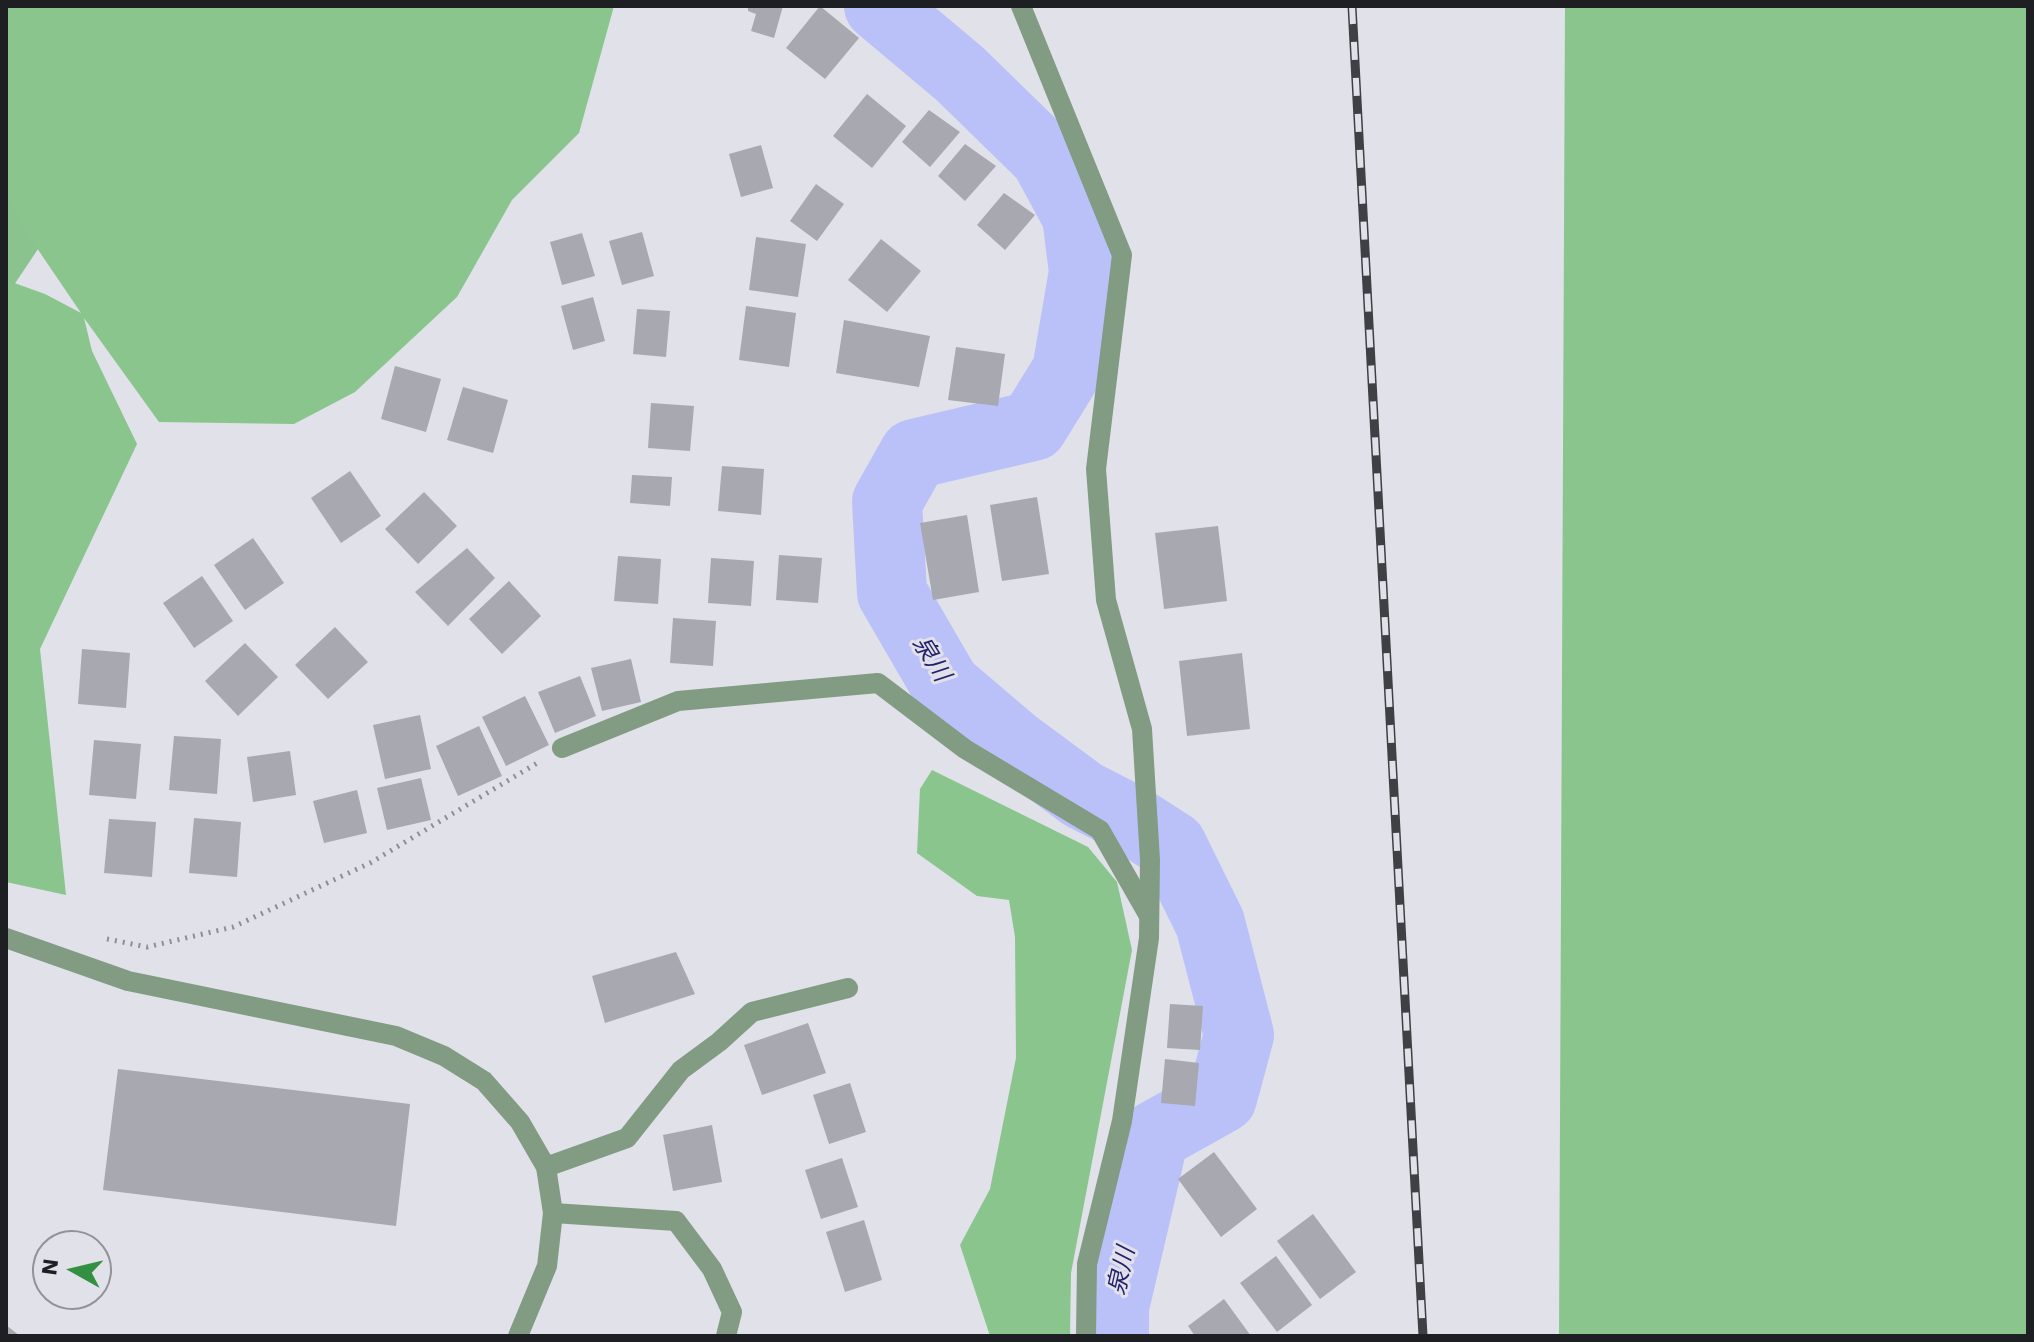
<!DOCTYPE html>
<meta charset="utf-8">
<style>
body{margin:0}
#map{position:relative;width:2034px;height:1342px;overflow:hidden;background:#e0e1e9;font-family:"Work Sans",sans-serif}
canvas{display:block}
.frame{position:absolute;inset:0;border:8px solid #1e1f22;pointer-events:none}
.north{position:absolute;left:32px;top:1230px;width:80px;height:80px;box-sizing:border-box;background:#e0e1e9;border:2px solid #929399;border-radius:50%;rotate:278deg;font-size:22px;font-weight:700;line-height:32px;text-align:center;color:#1e1f22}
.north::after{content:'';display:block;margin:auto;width:28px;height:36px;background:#338f41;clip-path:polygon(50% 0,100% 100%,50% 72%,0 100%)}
</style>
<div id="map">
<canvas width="2034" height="1342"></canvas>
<div class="frame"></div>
<div class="north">N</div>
</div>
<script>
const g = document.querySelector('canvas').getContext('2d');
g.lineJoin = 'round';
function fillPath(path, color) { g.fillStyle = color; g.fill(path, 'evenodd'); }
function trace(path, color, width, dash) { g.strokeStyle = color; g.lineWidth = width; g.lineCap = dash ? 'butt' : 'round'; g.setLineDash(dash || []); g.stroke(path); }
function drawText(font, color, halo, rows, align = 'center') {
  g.font = font + ' "Work Sans","Noto Sans JP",sans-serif'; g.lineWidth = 6; g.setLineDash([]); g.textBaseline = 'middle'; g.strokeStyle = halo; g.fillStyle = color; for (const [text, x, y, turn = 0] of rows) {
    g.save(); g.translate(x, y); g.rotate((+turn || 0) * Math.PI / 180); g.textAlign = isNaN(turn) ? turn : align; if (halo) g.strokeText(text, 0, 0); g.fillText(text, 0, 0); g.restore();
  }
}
fillPath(new Path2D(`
 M6 181 38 249 8 294 6 292Z`), '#8bc38f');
fillPath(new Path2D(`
 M6 6H614L579 133 512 200 457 297 355 392 294 424 159 422 84 318 92 351 137 444 40 649 66 895 6 882V280L45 294 81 313 24 229 6 190Z
 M1565 6H2028V1336H1559Z
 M932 770 1088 847 1117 882 1132 950 1071 1273 1070 1336H990L960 1245 990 1189 1016 1058 1015 937 1009 900 977 896 917 853 920 789Z`), '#8ac58e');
trace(new Path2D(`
 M879 6 960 74 1045 157 1077 216 1084 272 1067 371 1033 426 914 454 887 502 892 593 946 686 1014 744 1083 795 1130 819 1172 846 1210 923 1239 1035 1222 1098 1154 1136 1114 1307V1336`), '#bac1f9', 70);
fillPath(new Path2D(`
 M748 6H783L774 38 751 31 756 14 748 11Z
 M820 6 859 38 825 79 786 48Z
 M867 94 906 126 872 168 833 136Z
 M929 110 960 132 930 167 902 142Z
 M965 144 996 166 965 201 938 176Z
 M761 145 773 188 741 197 729 154Z
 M816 184 844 204 817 241 790 221Z
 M1004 193 1035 215 1005 250 977 225Z
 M642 232 654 276 622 285 609 241Z
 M582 233 595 276 562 285 550 242Z
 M756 237 806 244 798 297 749 290Z
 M881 239 921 271 887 312 848 280Z
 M593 297 605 341 573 350 561 306Z
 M746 306 796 313 789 367 739 360Z
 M637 309 670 311 666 357 633 354Z
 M844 320 930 336 919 387 836 373Z
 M956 347 1005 354 998 406 948 400Z
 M395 366 441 379 426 432 381 419Z
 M463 387 508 400 493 453 447 440Z
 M651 403 694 406 690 451 648 448Z
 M722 466 764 469 761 515 718 511Z
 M350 471 381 516 341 543 311 498Z
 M632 475 672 477 670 506 630 503Z
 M424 492 457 526 418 564 385 529Z
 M1037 497 1049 574 1002 581 990 505Z
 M967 515 979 592 933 600 920 523Z
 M1218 526 1227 601 1164 609 1155 533Z
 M253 538 284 583 245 610 214 565Z
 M467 548 495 578 448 626 415 592Z
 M779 555 822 558 818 603 776 600Z
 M618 556 661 559 658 604 614 601Z
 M711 558 754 561 751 606 708 603Z
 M202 576 233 621 194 648 163 603Z
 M509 581 541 616 502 654 469 619Z
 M673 618 716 621 713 666 670 663Z
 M335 627 368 662 328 699 295 665Z
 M245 643 278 677 238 716 205 681Z
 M82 649 130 653 126 708 78 704Z
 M1242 653 1250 729 1187 736 1179 661Z
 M631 659 641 702 602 711 591 668Z
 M580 676 596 716 555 733 538 692Z
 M525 696 549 745 506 766 482 717Z
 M420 715 431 769 385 779 373 725Z
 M479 726 502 776 458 796 436 746Z
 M174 736 221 739 217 794 169 790Z
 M94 740 141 744 136 799 89 795Z
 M290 751 296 795 253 802 247 757Z
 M421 778 431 820 387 830 377 788Z
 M357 790 367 833 324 843 313 801Z
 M194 818 241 822 237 877 189 873Z
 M109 819 156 822 152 877 104 873Z
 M676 952 695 994 605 1023 592 976Z
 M1170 1004 1203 1006 1200 1050 1167 1048Z
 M808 1023 826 1073 762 1095 744 1045Z
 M1165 1059 1199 1063 1195 1106 1161 1103Z
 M118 1069 410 1104 396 1226 103 1190Z
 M850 1083 866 1132 829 1144 813 1095Z
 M712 1125 722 1182 673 1191 663 1135Z
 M1214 1152 1257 1209 1221 1237 1178 1179Z
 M842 1158 858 1207 821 1219 805 1170Z
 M1313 1214 1356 1272 1320 1299 1277 1241Z
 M864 1220 882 1280 845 1292 826 1232Z
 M1276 1256 1312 1305 1277 1332 1240 1283Z
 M1224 1299 1251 1336H1195L1188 1326Z
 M6 1325 20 1336H6Z`), '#a7a8b0');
trace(new Path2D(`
 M107 939 147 947 233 927 370 863 539 762`), '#8e8f95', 5, [2, 6]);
trace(new Path2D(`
 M562 748 678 701 878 683 965 749 1100 830 1149 916
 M546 1167 627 1138 681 1070 719 1042 752 1012 848 988
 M553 1213 676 1221 712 1269 732 1312 726 1336`), '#829b83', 20);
trace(new Path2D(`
 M1021 6 1122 255 1096 469 1106 600 1142 729 1150 860 1149 938 1122 1121 1087 1264 1086 1336
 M6 938 128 981 396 1036 444 1056 484 1081 520 1122 546 1167 553 1213 547 1266 518 1336`), '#829b83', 20);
const rail = new Path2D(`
 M1352 6 1423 1336`);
trace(rail, '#3f4044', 9);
trace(rail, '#e0e1e9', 6, [18]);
drawText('italic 24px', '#251f6c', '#e0e1e9', [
 ["泉川",931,659,58],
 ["泉川",1122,1271,-77]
]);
</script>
